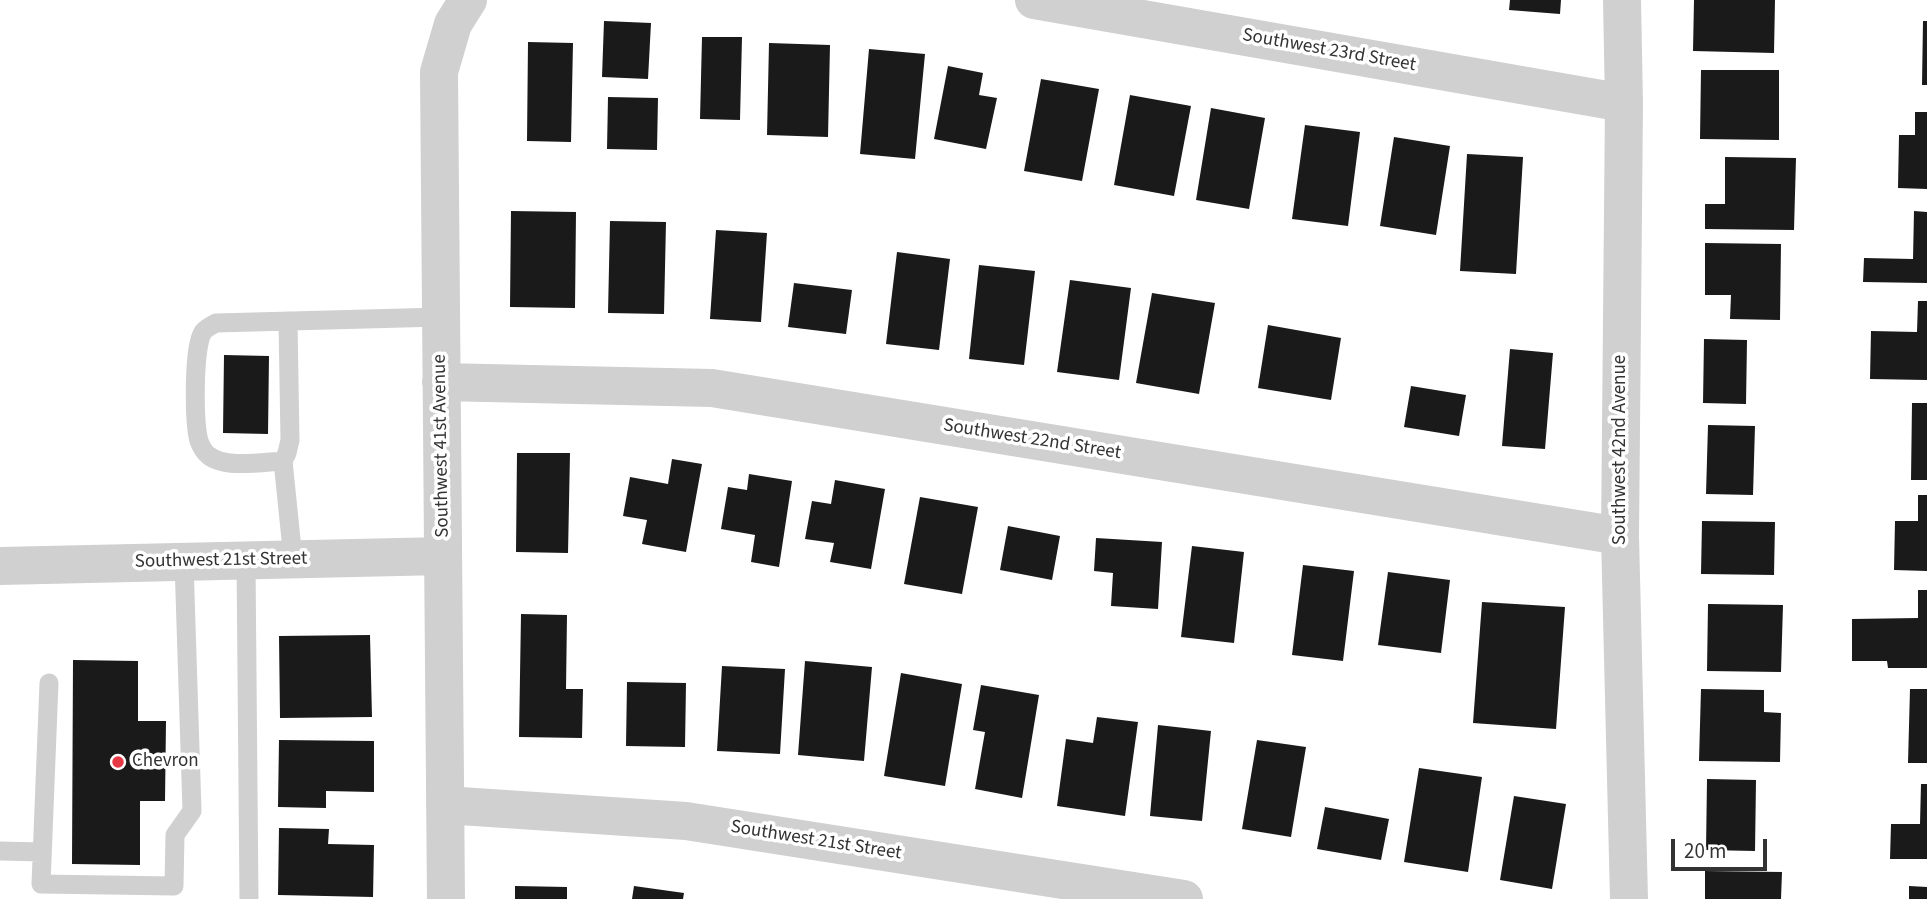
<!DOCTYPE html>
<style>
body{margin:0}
#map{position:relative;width:1927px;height:899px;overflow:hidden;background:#fff;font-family:"Source Sans 3",sans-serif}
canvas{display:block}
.scale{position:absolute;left:1671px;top:839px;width:96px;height:32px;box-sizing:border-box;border:4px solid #333;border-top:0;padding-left:9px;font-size:21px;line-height:24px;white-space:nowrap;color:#333;-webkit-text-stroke:5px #fff;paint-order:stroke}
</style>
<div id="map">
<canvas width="1927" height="899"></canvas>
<div class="scale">20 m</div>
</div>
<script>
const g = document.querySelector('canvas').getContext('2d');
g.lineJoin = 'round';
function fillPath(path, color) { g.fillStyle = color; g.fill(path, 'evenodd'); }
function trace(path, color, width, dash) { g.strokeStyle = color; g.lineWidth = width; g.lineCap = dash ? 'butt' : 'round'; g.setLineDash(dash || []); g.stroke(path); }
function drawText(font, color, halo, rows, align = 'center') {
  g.font = font + ' "Source Sans 3",sans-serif'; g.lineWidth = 7; g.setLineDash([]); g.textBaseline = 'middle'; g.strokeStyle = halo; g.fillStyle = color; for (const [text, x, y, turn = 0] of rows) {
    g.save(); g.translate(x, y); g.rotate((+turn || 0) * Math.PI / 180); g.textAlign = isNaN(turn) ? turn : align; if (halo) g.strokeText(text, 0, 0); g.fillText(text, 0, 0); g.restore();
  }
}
fillPath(new Path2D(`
 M1510 0H1561L1560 14 1509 10Z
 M1694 0H1775L1774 53 1693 51Z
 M604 21 651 23 648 79 602 77Z
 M1923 21H1927V85H1922Z
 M702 37H742L740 120 700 119Z
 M528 42 573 43 571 142 527 141Z
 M769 43 830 45 828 137 767 135Z
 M869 49 925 54 915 159 860 154Z
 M948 66 983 73 979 95 997 98 986 149 934 139Z
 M1701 70H1779V140L1700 139Z
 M1041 79 1099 89 1082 181 1024 171Z
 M1130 95 1191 106 1174 196 1114 185Z
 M608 97 658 98 657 150 607 149Z
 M1211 108 1265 118 1249 209 1196 200Z
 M1915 112H1927V189L1898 188 1899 135H1915Z
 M1305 125 1360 132 1348 226 1292 219Z
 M1394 137 1450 146 1436 235 1380 226Z
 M1467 154 1523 157 1516 274 1460 271Z
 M1725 157 1796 158 1794 230 1705 229V204H1725Z
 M511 211 576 212 575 308 510 307Z
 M1914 211 1927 212V283L1863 282 1864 258 1913 259Z
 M610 221 666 222 664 314 608 313Z
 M716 230 767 233 761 322 710 319Z
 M1705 243 1781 244 1780 320 1730 319 1731 295H1705Z
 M897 252 950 259 939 350 886 344Z
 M979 265 1035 271 1024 365 969 359Z
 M1070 280 1131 288 1119 380 1057 372Z
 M794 283 852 290 846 334 788 327Z
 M1152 293 1215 303 1199 394 1136 383Z
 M1918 301H1927V380L1870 379 1871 331 1917 332Z
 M1268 325 1341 338 1331 400 1258 388Z
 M1704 339 1747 340 1746 404 1703 403Z
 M1510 349 1553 353 1545 449 1502 446Z
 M224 355 269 356 268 434 223 433Z
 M1411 386 1466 395 1459 436 1404 427Z
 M1912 403H1927V480H1911Z
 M1708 425 1755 426 1753 495 1706 494Z
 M517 453H570L568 553 516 552Z
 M672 459 702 464 686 552 642 544 647 520 623 516 630 477 668 484Z
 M749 474 792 481 779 567 751 562 755 535 721 529 728 487 747 490Z
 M835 480 885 489 871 569 830 562 834 543 805 539 812 501 831 504Z
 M1918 495H1927V571L1894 570 1895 521H1918Z
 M920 497 978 507 962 594 904 584Z
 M1702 521 1775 522 1774 575 1701 574Z
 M1008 526 1060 536 1052 580 1000 570Z
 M1096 538 1162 542 1158 609 1111 606 1113 573 1094 571Z
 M1192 546 1244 552 1234 643 1181 637Z
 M1303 565 1354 571 1343 661 1292 655Z
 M1388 572 1450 580 1441 653 1378 645Z
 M1918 590H1927V668H1888L1887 661H1852V619L1918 618Z
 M1482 602 1565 607 1556 729 1473 723Z
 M1708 604 1783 605 1781 672 1707 671Z
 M521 614 567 615 566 689H583L582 738 519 737Z
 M370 635 372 717 280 718 279 636Z
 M73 660 138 661V721H166L165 801H140V865L72 864Z
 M805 661 872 667 864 761 798 755Z
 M722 666 785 669 780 754 717 751Z
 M901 673 962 684 945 786 884 776Z
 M627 682 686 683 685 747 626 746Z
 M981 685 1039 695 1022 798 975 789 985 732 973 730Z
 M1701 689 1764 690V712L1781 713 1780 762 1699 761Z
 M1910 689H1927V763H1908Z
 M1097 717 1138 722 1125 816 1057 806 1066 739 1093 743Z
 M1158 725 1211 731 1202 821 1150 816Z
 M279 740 374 741V792L326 791V808L278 807Z
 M1257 740 1306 747 1291 837 1242 829Z
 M1419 768 1482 777 1468 872 1404 862Z
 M1707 779 1756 780 1755 851 1706 850Z
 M1921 784H1927V859H1890L1891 824H1920Z
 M1514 796 1566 804 1552 889 1500 880Z
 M1325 807 1389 819 1381 860 1317 849Z
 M279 828 329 829 328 844 374 845 373 897 278 895Z
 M1705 871 1782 872 1781 899H1705Z
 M515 886 567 887V899H515Z
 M634 886 684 893 683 899H632Z
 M1909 886 1927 887V899H1909Z`), '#1a1a1a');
trace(new Path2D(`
 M288 321 290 440 287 453 283 461 293 559
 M283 461C263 462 224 469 208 455 204 452 201 446 199 441 194 423 193 347 203 332 206 328 212 325 216 323L441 317
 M246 561 249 899
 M49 683 41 884 174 886 175 835 192 811 184 562
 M0 851 42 852`), '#d0d0d0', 19);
trace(new Path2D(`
 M1034 0 1624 103
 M1622 0 1624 103 1620 536 1629 899
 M441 382 712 388 1620 536
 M0 566 443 556
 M445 805 686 821 1184 899
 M446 899 439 72 453 24 468 0`), '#d0d0d0', 38);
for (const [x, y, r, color] of [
 [118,762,7,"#e63946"]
]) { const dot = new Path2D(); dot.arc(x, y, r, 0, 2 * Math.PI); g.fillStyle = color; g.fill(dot); trace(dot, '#fff', 2.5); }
drawText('19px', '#333', '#fff', [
 ["Southwest 23rd Street",1329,51,10],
 ["Southwest 22nd Street",1032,440,9],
 ["Southwest 41st Avenue",442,446,-91],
 ["Southwest 42nd Avenue",1621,450,-90],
 ["Southwest 21st Street",221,561,-1],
 ["Southwest 21st Street",816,841,9]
]);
drawText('19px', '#333', '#fff', [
 ["Chevron",132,762]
], 'left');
</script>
